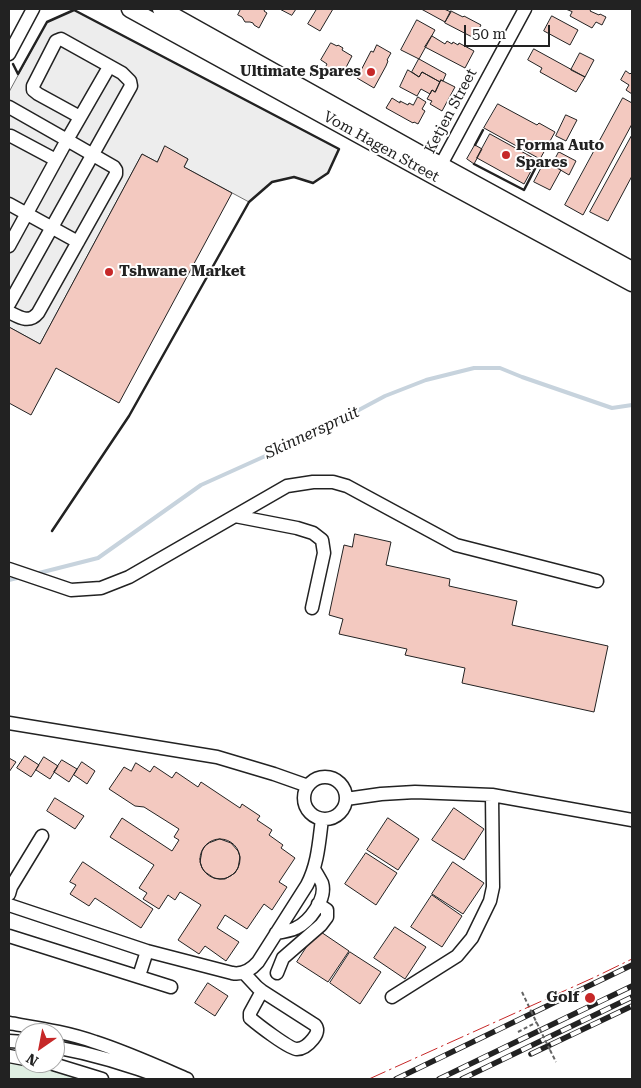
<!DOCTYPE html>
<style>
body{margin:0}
#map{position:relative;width:641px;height:1088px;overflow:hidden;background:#fff;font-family:"Roboto Serif",serif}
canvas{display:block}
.frame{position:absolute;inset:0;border:10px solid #222;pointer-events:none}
.north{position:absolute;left:15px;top:1023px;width:50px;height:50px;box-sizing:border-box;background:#fff;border:1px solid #a7a7a7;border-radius:50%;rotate:213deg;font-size:14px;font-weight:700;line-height:20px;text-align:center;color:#222}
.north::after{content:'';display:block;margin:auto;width:18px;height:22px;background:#c62828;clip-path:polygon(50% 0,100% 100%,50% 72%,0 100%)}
.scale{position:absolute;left:464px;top:25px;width:86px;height:22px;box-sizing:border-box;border:2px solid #222;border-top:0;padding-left:6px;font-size:15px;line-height:18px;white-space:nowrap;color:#222;-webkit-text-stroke:4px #fff;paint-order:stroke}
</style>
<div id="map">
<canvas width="641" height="1088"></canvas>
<div class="frame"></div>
<div class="north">N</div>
<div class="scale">50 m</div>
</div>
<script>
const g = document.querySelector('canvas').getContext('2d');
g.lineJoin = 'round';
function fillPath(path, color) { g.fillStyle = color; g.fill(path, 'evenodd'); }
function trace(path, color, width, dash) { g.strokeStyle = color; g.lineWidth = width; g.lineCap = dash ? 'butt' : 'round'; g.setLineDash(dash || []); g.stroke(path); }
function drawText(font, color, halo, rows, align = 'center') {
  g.font = font + ' "Roboto Serif",serif'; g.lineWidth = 4; g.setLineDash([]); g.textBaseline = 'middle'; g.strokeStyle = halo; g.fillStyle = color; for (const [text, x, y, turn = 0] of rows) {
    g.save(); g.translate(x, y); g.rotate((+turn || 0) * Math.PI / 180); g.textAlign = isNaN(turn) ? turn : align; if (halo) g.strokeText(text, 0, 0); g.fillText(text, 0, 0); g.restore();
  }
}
const green = new Path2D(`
 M9 1060 48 1066 93 1079H9Z`);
fillPath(green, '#e0efe3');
trace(green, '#6f6f6f', 1);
const parking = new Path2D(`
 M74 10 339 149 328 173 313 183 294 177 272 182 249 202 184 167 188 159 165 147 157 162 142 154 40 344 9 327V92L47 22Z`);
fillPath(parking, '#ededed');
trace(parking, '#6f6f6f', 1);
trace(new Path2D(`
 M35 574 98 558 201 485 312 435 385 396 426 380 474 368H500L522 377 612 408 632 405
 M9 580 21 577`), '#c7d3dd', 4);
const building = new Path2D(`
 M241 9H265L264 11 267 13 259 28 254 25 253 23 250 22H245L242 17 238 15Z
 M280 9H296L292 15Z
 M317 9H333L320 31 308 24Z
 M424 9H444L451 12 445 22 423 10Z
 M566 9H591L590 11 599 15 600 14 606 17 602 25 596 22 592 28 570 16 572 12Z
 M451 11 463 17 464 16 481 25 474 38 445 23Z
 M552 16 578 30 570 45 544 31Z
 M417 20 435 30 419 59 401 50Z
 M432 36 445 44 447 41 452 44 453 42 458 45 459 43 474 51 465 68 425 47Z
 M331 43 337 46 338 45 343 48 342 50 352 56 341 77 325 68 327 64 321 60Z
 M377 45 391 53 387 60 388 61 386 66 374 88 357 78 371 51 373 52Z
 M534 49 585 77 576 92 540 72 542 68 528 60Z
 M580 53 594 60 585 77 571 70Z
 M419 59 446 74 443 81 441 80 440 82 422 72 419 77 412 72Z
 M408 70 419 77 422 72 440 82 435 92 432 90 430 94 421 89 417 96 400 87Z
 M626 71 630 74 632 72V94L626 90 629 85 621 80Z
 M441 80 455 87 442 111 430 104 432 101 427 99 432 90 435 92Z
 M418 97 426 102 422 109 425 111 418 124 414 122 413 123 386 108 392 98 400 103V101L408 105 409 103 413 105Z
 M623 98 632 103V124L583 215 565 205Z
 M498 104 537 125 539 123 555 132 540 159 484 128Z
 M566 115 577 120 566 141 556 136Z
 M490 134 537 160 524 184 477 158Z
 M632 135V176L608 221 590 212Z
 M475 145 482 149 474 164 467 159Z
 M165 146 188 159 184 167 232 193 119 403 56 368 31 415 9 403V327L40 344 142 154 157 162Z
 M559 152 576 161 569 175 552 165Z
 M545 161 561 170 550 190 534 182Z
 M355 534 391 542 386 565 450 579 449 586 517 601 512 625 608 646 594 712 462 683 465 668 405 655 407 649 339 634 343 619 329 615 344 545 352 547Z
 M25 756 39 765 31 777 17 768Z
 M44 757 58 766 50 779 36 770Z
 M9 758 16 762 9 772Z
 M62 760 77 769 69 782 54 772Z
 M82 762 95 771 87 784 74 775Z
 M136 763 150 772 154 766 172 778 176 772 198 787 201 782 240 808 242 804 260 816 257 820 272 830 269 835 283 845 281 848 295 858 279 882 287 887 272 910 264 904 247 929 225 915 217 928 239 942 226 961 205 946 199 954 178 940 201 905 180 892 175 900 168 895 159 909 143 899 147 893 139 888 154 865 110 837 122 818 172 851 179 840 174 837 179 829 144 807 135 806 109 789 124 767 131 771ZM220 839 231 843 238 851 240 857 238 868 235 873 225 879H220L214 878 205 872 202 868 200 862 202 851 205 846 209 843Z
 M55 798 84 816 75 829 47 811Z
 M454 808 484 829 464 860 432 840Z
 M388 818 419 839 398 870 367 850Z
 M200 859a20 20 0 1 1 40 0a20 20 0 1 1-40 0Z
 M366 853 397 873 376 905 345 884Z
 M83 862 153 909 141 928 95 898 89 906 70 894 76 885 70 882Z
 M453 862 484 883 463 914 432 894Z
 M432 895 462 916 442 947 411 927Z
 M395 927 426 947 405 979 374 958Z
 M318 930 349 951 328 982 297 962Z
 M350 952 381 972 360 1004 330 983Z
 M208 983 228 996 215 1016 195 1003Z`);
fillPath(building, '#f3c9c0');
trace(building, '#222', 1);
const minor = new Path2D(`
 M9 54 33 9
 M9 107 67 140 9 246
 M9 136H11L56 160
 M437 172 525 9
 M9 204 78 242
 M9 304 131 86 130 81 122 73 61 39 56 41 33 86V90L38 94 80 117
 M9 312C19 317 29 324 38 313L116 174V170L114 167 67 140 109 67
 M235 516 297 528 313 533 322 540 324 553 312 608
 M9 569 71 590 101 588 129 577 287 486 313 482H333L347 486 456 545 597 581
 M9 723 217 757 274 774 308 786
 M304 798a21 21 0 1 1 42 0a21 21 0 1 1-42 0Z
 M346 799 381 794 415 792 492 795 632 820
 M9 894 11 887 42 836
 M9 905 147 951 232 973C243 975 251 970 258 962L307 885C318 864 319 842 322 819
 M276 933C283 932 290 931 296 928 309 922 327 899 322 883 320 879 317 874 314 869
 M9 936 171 987
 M244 973 257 987 262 991 315 1025C319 1030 317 1034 313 1039 309 1044 304 1049 297 1049 289 1049 257 1024 250 1018V1013L262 991
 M277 973 283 958 321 925 327 917V910L318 904
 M139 976 147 951
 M392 997 457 956 472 938 490 901 493 887 492 795
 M9 1023C38 1028 67 1032 95 1042 126 1052 157 1066 187 1079
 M9 1041 25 1042
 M55 1047C93 1054 130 1065 166 1079
 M9 1056 25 1059
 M50 1063 102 1079`);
const major = new Path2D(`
 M130 9 434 176 632 283
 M161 9 440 165 632 270`);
trace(minor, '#222', 15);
trace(major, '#222', 19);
trace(new Path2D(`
 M522 992 531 1011
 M518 1032 537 1022
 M550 1050 556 1062`), '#646464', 2, [4, 2.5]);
trace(minor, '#fff', 12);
trace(major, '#fff', 16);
const rail = new Path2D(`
 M531 1054 632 1006
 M396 1079 632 965
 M439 1079 632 986
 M462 1079 632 997`);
trace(rail, '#222', 5.5);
trace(rail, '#fff', 4, [11]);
trace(new Path2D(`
 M531 1011 550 1050`), '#646464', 2, [4, 2.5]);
trace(new Path2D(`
 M13 64 18 74 47 22 74 10 339 149 328 173 313 183 294 177 272 182 249 202 129 416 52 531
 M475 145 483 130
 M474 164 524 190 539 161`), '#222', 2.5);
trace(new Path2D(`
 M369 1079 595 977 632 959`), '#c62828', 1, [18, 4, 2.5, 4]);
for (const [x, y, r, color] of [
 [371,72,5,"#c62828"],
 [506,155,5,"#c62828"],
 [109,272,5,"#c62828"],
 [590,998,6,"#c62828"]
]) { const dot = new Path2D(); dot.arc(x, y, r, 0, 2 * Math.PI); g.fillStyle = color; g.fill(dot); trace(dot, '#fff', 2); }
drawText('bold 15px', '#222', '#fff', [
 ["Ultimate Spares",361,72],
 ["Forma Auto",516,146,"left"],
 ["Spares",516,163,"left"],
 ["Tshwane Market",119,272,"left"],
 ["Golf",579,998]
], 'right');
drawText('15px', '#222', '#fff', [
 ["Ketjen Street",451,111,-62],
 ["Vom Hagen Street",381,147,29]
]);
drawText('italic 16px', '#222', '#fff', [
 ["Skinnerspruit",312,433,-25]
]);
</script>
